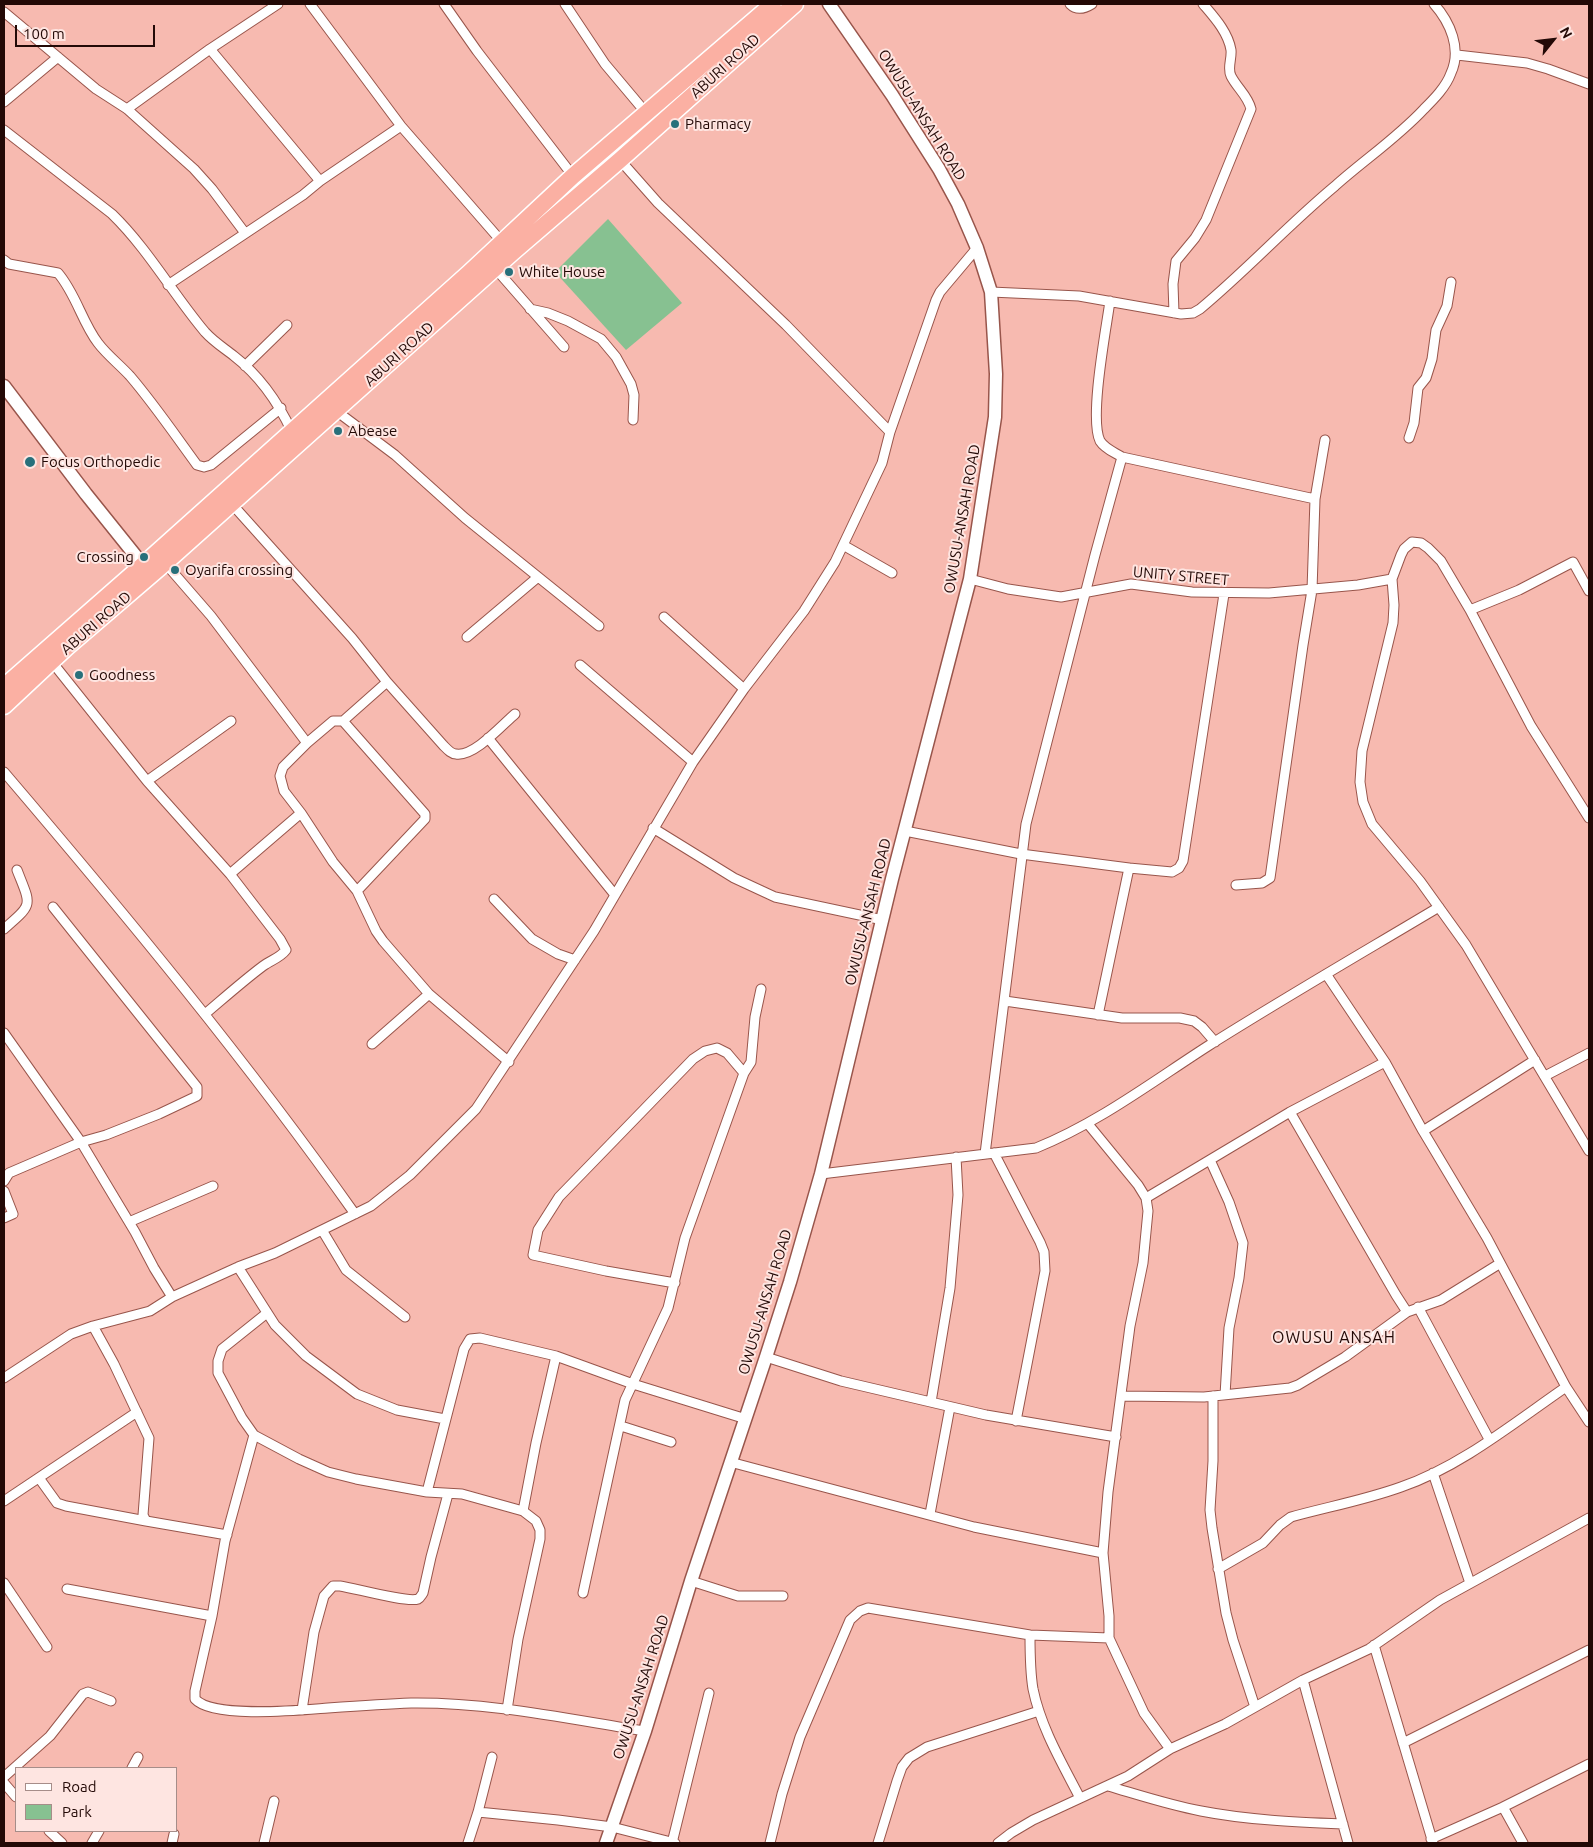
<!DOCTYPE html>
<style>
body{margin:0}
#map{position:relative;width:1593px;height:1847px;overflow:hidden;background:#f7bab0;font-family:Ubuntu,sans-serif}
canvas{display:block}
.frame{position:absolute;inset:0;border:5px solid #230906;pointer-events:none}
.legend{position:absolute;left:15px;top:1767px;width:162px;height:65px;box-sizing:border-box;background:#fee5e1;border:1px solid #a68d89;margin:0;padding:6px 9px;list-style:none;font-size:15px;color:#230906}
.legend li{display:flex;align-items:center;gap:10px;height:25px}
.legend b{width:25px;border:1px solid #a68d89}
.north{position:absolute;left:1528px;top:15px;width:50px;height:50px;-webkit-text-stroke:4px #fee5e1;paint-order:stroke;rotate:61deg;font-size:14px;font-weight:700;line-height:20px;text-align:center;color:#230906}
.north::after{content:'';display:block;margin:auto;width:18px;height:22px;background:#230906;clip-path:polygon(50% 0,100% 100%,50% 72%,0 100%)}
.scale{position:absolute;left:15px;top:25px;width:140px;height:22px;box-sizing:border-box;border:2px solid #230906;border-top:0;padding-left:6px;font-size:15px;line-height:18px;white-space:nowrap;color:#230906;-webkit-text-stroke:4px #fee5e1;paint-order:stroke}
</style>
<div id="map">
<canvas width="1593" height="1847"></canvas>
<div class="frame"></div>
<ul class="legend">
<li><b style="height:6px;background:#fff"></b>Road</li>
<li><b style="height:14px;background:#87c191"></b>Park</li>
</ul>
<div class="north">N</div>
<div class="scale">100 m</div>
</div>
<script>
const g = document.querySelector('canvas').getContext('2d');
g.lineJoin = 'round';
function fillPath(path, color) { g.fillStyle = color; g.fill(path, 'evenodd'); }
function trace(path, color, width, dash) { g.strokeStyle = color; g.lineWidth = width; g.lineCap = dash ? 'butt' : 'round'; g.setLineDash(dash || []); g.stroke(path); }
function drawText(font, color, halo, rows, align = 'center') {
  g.font = font + ' Ubuntu,sans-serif'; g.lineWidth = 4; g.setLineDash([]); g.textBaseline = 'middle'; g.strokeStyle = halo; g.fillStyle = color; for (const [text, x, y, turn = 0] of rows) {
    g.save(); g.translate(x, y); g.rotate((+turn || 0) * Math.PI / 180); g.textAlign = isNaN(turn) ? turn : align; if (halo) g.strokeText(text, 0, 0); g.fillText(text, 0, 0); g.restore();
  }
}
fillPath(new Path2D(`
 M608 219 682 303 626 350 555 272Z`), '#87c191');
const street = new Path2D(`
 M310 4 401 126 502 242
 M444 4 477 51 573 176 585 190
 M565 4 605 64 647 114
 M1070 4C1077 11 1084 9 1092 4
 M4 12 96 89 127 109 194 169 212 189 245 233
 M210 49 320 181
 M1457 55 1527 63 1548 69 1589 84
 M4 102 58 57
 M127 109 210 49 278 4
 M4 130 112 214C148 249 173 294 205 332 214 342 224 348 234 356 260 376 278 402 292 432
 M620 160 658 203 786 325 890 432
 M4 260 9 264 58 273C76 294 82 322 98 343 107 355 120 365 130 376 154 404 175 435 197 465L204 467 211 465 281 408
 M495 268 564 347
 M168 285 303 195 320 181 401 126
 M991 292 1079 296 1181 314 1193 313 1200 309C1247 270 1288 225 1335 186 1364 160 1397 138 1424 109 1434 99 1446 87 1451 73 1462 49 1450 22 1434 4
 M1110 301C1106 330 1089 418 1100 441 1105 449 1114 452 1122 457L1315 499 1312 590 1303 645 1270 878 1262 883 1236 885
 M530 309 548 313 568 321 601 339 616 357 631 384 634 395 633 420
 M1174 313 1173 284 1176 261 1195 238 1206 220 1251 109C1248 96 1237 88 1231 76 1227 68 1232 59 1231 50 1228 32 1214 17 1203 4
 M245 366 287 325
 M335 410 395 455 465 518 599 626
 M1409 438 1414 423 1418 388 1426 378 1432 359 1436 330 1447 306 1451 282
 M1315 499 1325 440
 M231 503 352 638 387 682 343 721
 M843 545 892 573
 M165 563 211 616 307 743 283 767 280 776 284 791 301 813 333 862 357 891 376 931 383 941 429 994 509 1062
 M970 579 1008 589 1061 597 1131 584 1192 592 1269 593 1358 585 1392 579
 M1470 610 1519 590 1573 562 1589 591
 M664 617 744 689
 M467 637 538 577
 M52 662 147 781 230 874 280 939 286 950C280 958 271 960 263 966 243 981 224 998 205 1014
 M580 665 693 762
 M387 682 443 745C447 749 451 754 456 754 474 757 502 725 515 714
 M488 738 615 895
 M307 743 333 721H343L425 814V819L357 891
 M4 772C126 915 246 1060 355 1214
 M147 781 231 721
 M1589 818 1531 726 1470 610 1441 561 1428 548 1421 543 1412 542 1404 549 1401 555 1392 579 1394 605 1393 623 1362 751 1360 782 1363 802 1372 824 1420 881 1466 945 1589 1151
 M653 828 734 878 775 897 883 920
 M905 831 1021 854 1129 868 1172 872 1179 868 1183 861 1224 594
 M230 874 301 813
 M494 899 532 939 558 954 575 960
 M4 929C34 903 31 906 17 870
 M1326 974 1385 1062 1423 1131 1487 1238 1566 1387 1589 1422
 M1005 1001 1122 1018H1180L1194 1021 1202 1027 1215 1042
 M1098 1015 1129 868
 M4 1033 81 1142 135 1232 154 1268 172 1297
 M372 1044 429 994
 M1545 1076 1589 1053
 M1290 1112 1396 1295 1407 1312 1441 1300 1499 1264
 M1088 1124 1138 1185 1146 1198 1148 1211 1143 1263 1130 1326 1108 1492 1103 1553 1109 1616V1638L1144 1713 1170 1749
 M1423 1131 1535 1060
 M994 1153 1040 1242 1044 1252 1045 1271 1016 1421
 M985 1154 1026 824 1095 555 1122 457
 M1210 1160 1229 1202 1243 1243 1239 1278 1229 1328 1225 1395
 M821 1174 1036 1148C1098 1123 1152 1082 1208 1046 1284 998 1362 953 1439 907
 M4 1181 9 1173 44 1158 81 1142 106 1135 159 1114 197 1096V1087L53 907
 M4 1191 13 1214 4 1218
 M1146 1198 1290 1112 1385 1062
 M129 1222 213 1186
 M322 1230 346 1270 405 1317
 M238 1267 275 1325 306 1356 357 1394 397 1410 445 1419
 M675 1283 606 1271 533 1255 538 1230 559 1197 693 1059 705 1051 717 1048 727 1053 744 1073
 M1418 1307 1489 1439
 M267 1313 222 1349 218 1361V1373L242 1418 254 1435 225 1541 212 1616 195 1691V1699C213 1719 301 1710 328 1708 356 1706 384 1704 411 1703 489 1702 568 1719 645 1731
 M93 1326 114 1364 149 1438 143 1515 146 1521 227 1535
 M766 1357 841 1381 986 1415 1116 1437
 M4 1378 71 1334 93 1326 150 1311 172 1297 238 1267 275 1253 371 1206 410 1175 476 1109 594 931 693 762 744 689 804 611 835 562 882 463 890 432 936 300 940 292 977 248
 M1121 1396 1204 1397 1290 1388 1298 1385 1345 1357 1407 1312
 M1213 1396V1461L1210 1510 1212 1528 1226 1613 1233 1640 1255 1707
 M931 1402 950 1288 958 1195 956 1157
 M621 1426 671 1442
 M254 1435 299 1459 328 1472 356 1479 427 1492 462 1494 523 1511 536 1521 540 1530V1539L518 1639 507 1710
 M730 1462 974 1527 1103 1553
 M1433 1473 1470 1583
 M39 1478 57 1503 66 1506 146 1521
 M427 1492 464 1349 470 1339 480 1338 556 1356 633 1384 746 1419
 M4 1501 137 1412
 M523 1511 536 1443 556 1356
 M930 1514 950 1407
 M1218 1569 1263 1543 1280 1525 1291 1517C1327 1507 1365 1500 1401 1487 1460 1467 1515 1422 1566 1387
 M691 1581 738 1596H783
 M4 1583 47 1647
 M67 1589 212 1616
 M583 1593 625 1400 668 1308 685 1238 744 1073 751 1062 755 1017 761 989
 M1030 1635C1030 1653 1030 1671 1033 1689 1041 1728 1062 1763 1080 1798
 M1374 1645 1433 1843
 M1303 1680 1348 1843
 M302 1710 314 1632 324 1596 333 1586H340C354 1588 407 1603 418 1599 420 1598 421 1596 423 1593L431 1557 448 1494
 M1403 1743 1589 1650
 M132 1768 138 1757
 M4 1777 50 1736 83 1694 88 1692 111 1701
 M4 1783 16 1797
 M1108 1786C1139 1795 1169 1805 1201 1811 1247 1820 1295 1822 1343 1824
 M1503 1807 1523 1843
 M478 1812 492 1757
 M49 1831 62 1843
 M1431 1839 1503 1807 1589 1764
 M92 1843 99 1831
 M172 1843 174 1834
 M264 1843 274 1801
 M468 1843 478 1812 558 1820 612 1827 675 1843
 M672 1843 709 1693
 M770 1843 782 1794 800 1737 850 1620 860 1611 868 1608 1030 1635 1109 1638
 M878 1843 897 1781 902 1767 909 1758 927 1747 1039 1711
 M998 1843 1011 1833 1033 1820 1128 1776 1170 1749 1225 1724 1303 1680 1369 1649 1440 1600 1589 1518`);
const secondary = new Path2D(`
 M4 386 86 494 143 565
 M606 1843 645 1731 691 1581 766 1357 790 1282 821 1174 892 879 970 579 995 417 996 374 991 292 977 248 958 204 939 169 892 95 829 4`);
const highway = new Path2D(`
 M4 687 143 565 469 273 573 176 773 4
 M4 706 67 647 165 563 513 252 620 160 795 4`);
trace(street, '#98554b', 11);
trace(secondary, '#98554b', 15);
trace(highway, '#fff', 19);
trace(street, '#fff', 9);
trace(secondary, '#fff', 12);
trace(highway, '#fbb0a3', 16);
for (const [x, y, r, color] of [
 [675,124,5,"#28707b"],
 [509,272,5,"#28707b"],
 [338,431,5,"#28707b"],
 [30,462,6,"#28707b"],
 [144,557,5,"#28707b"],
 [175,570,5,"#28707b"],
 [79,675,5,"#28707b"]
]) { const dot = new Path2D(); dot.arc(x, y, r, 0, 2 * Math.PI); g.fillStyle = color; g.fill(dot); trace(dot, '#fee5e1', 2); }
drawText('15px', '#230906', '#fee5e1', [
 ["ABURI ROAD",725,66,-42],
 ["OWUSU-ANSAH ROAD",922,115,58],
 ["ABURI ROAD",399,354,-42],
 ["OWUSU-ANSAH ROAD",962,519,-80],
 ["UNITY STREET",1181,576,5],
 ["ABURI ROAD",96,623,-41],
 ["OWUSU-ANSAH ROAD",868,912,-76],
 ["OWUSU-ANSAH ROAD",765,1302,-73],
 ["OWUSU-ANSAH ROAD",641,1687,-72]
]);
drawText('15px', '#230906', '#fee5e1', [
 ["Pharmacy",685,124],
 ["White House",519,272],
 ["Abease",348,431],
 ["Focus Orthopedic",41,462],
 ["Crossing",134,557,"right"],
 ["Oyarifa crossing",185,570],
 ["Goodness",89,675]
], 'left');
g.letterSpacing = '1px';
drawText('16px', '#230906', '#fee5e1', [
 ["OWUSU ANSAH",1334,1338]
]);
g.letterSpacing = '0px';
</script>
